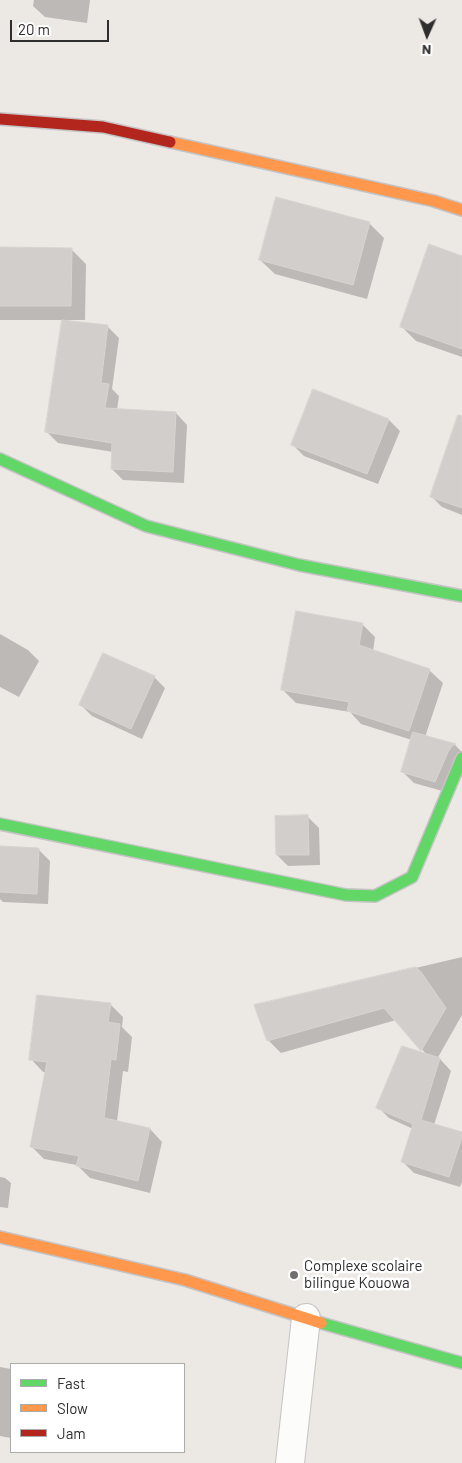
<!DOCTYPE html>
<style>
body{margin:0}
#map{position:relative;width:462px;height:1463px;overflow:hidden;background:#ece8e4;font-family:Barlow,sans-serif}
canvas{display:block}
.legend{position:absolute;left:10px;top:1363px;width:175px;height:90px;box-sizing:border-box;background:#fff;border:1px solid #ababab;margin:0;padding:6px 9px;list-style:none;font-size:15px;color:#2e2e2e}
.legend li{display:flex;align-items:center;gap:10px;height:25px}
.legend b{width:25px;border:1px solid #ababab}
.north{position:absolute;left:402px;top:10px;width:50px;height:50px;-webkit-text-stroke:4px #fff;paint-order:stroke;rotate:182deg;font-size:14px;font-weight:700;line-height:20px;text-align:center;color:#2e2e2e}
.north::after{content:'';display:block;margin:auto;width:18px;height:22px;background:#2e2e2e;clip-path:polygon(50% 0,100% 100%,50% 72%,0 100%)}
.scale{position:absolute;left:10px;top:20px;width:99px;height:22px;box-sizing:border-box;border:2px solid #2e2e2e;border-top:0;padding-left:6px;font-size:15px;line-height:18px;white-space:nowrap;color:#2e2e2e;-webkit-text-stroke:4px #fff;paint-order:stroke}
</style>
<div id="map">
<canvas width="462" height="1463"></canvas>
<ul class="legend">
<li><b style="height:6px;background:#63d668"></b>Fast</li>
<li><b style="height:6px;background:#ff974d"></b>Slow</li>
<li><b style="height:6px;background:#b3261e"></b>Jam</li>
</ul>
<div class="north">N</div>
<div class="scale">20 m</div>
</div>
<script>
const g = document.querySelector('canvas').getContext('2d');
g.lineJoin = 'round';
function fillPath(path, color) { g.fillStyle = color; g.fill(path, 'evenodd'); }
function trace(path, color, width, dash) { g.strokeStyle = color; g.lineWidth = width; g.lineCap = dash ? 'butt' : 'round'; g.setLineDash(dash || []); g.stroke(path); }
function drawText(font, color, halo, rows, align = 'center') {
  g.font = font + ' Barlow,sans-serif'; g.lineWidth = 5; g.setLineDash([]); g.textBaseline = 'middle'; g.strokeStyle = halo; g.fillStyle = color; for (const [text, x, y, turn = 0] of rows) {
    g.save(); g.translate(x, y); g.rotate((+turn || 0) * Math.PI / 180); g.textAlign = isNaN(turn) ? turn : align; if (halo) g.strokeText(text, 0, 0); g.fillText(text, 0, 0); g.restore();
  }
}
fillPath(new Path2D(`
 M34 0H90L87 23 45 17 33 6Z
 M369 223 384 238 367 299 275 274 260 260Z
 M0 249H71L86 264 85 320H68V322L108 327 119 338 112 389 119 396 117 410 176 413 187 425 184 483 123 480 112 469 113 452 58 443 47 432 63 320H0Z
 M462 257V357L416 341 401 326Z
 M314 391 389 420 400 431 378 484 304 456 292 444Z
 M462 439V515L442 507 431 496Z
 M362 624 375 637 373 651 429 670 443 683 425 737 455 745 462 752 446 792 414 783 403 772 412 740 361 724 350 712 296 703 283 690Z
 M0 634 28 650 39 661 19 697 0 687Z
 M154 677 165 688 142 739 92 716 81 705Z
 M308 817 319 828 320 865 288 866 277 855Z
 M0 847 38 849 50 861 48 904 3 902 0 899Z
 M462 957V1015L437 1059H440L451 1071 434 1125 462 1133V1182L460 1187 414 1173 403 1162 413 1129 389 1118 378 1107 427 1055 396 1020 281 1053 268 1040 255 1006Z
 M110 1004 123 1017 122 1027 132 1037 128 1072 123 1071 117 1122 150 1129 162 1142 150 1193 90 1178 77 1165 44 1159 32 1147 46 1072H43L31 1059Z
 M0 1177 5 1178 11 1183 8 1208 0 1207Z
 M0 1367 11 1369V1438L0 1436Z`), '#0003');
const building = new Path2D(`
 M276 197 370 222 353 285 259 260Z
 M429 244 462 256V349L400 327Z
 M0 247 72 248 71 306H0Z
 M62 320 108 325 101 383 109 384 105 408 176 412 173 472 111 469 112 443 45 432Z
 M313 389 389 419 367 474 291 445Z
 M458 415 462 416V508L430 497Z
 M296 611 363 623 359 645 430 669 409 731 347 711 349 702 281 690Z
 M103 653 155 676 131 729 79 705Z
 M413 732 456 744 452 746 448 752 435 782 401 772Z
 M308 815 309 855H276L275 816Z
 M0 846 39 848 37 894 0 892Z
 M416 967 421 972 446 1008 421 1051 384 1008 267 1041 254 1005Z
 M37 995 111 1003 108 1022 120 1024 116 1060 111 1059 104 1118 150 1128 138 1181 76 1166 79 1156 30 1147 47 1062 29 1060Z
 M402 1046 440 1058 421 1120 462 1132V1137L449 1177 401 1162 413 1124 376 1108Z`);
fillPath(building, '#d1cecb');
trace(building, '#d7d4d0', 1);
const street = new Path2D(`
 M290 1463 306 1318`);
const fast = new Path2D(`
 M0 459 146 526 299 565 462 596
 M0 824 346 895 375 896 412 877 462 758
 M321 1323 462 1363`);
const slow = new Path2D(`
 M170 142 434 201 462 210
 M0 1237 185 1280 321 1323`);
const jam = new Path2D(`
 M0 119 103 127 170 142`);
trace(street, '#c5c4c5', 30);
trace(fast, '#c5c4c5', 14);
trace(slow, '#c5c4c5', 14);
trace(jam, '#c5c4c5', 14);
trace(street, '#fcfcfb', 28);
trace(fast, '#63d668', 11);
trace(slow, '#ff974d', 11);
trace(jam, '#b3261e', 11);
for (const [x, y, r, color] of [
 [294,1275,5,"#706f6e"]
]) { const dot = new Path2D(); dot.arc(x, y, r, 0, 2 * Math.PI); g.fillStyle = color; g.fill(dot); trace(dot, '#fff', 2); }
drawText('15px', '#2e2e2e', '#fff', [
 ["Complexe scolaire",304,1266],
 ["bilingue Kouowa",304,1283]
], 'left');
</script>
